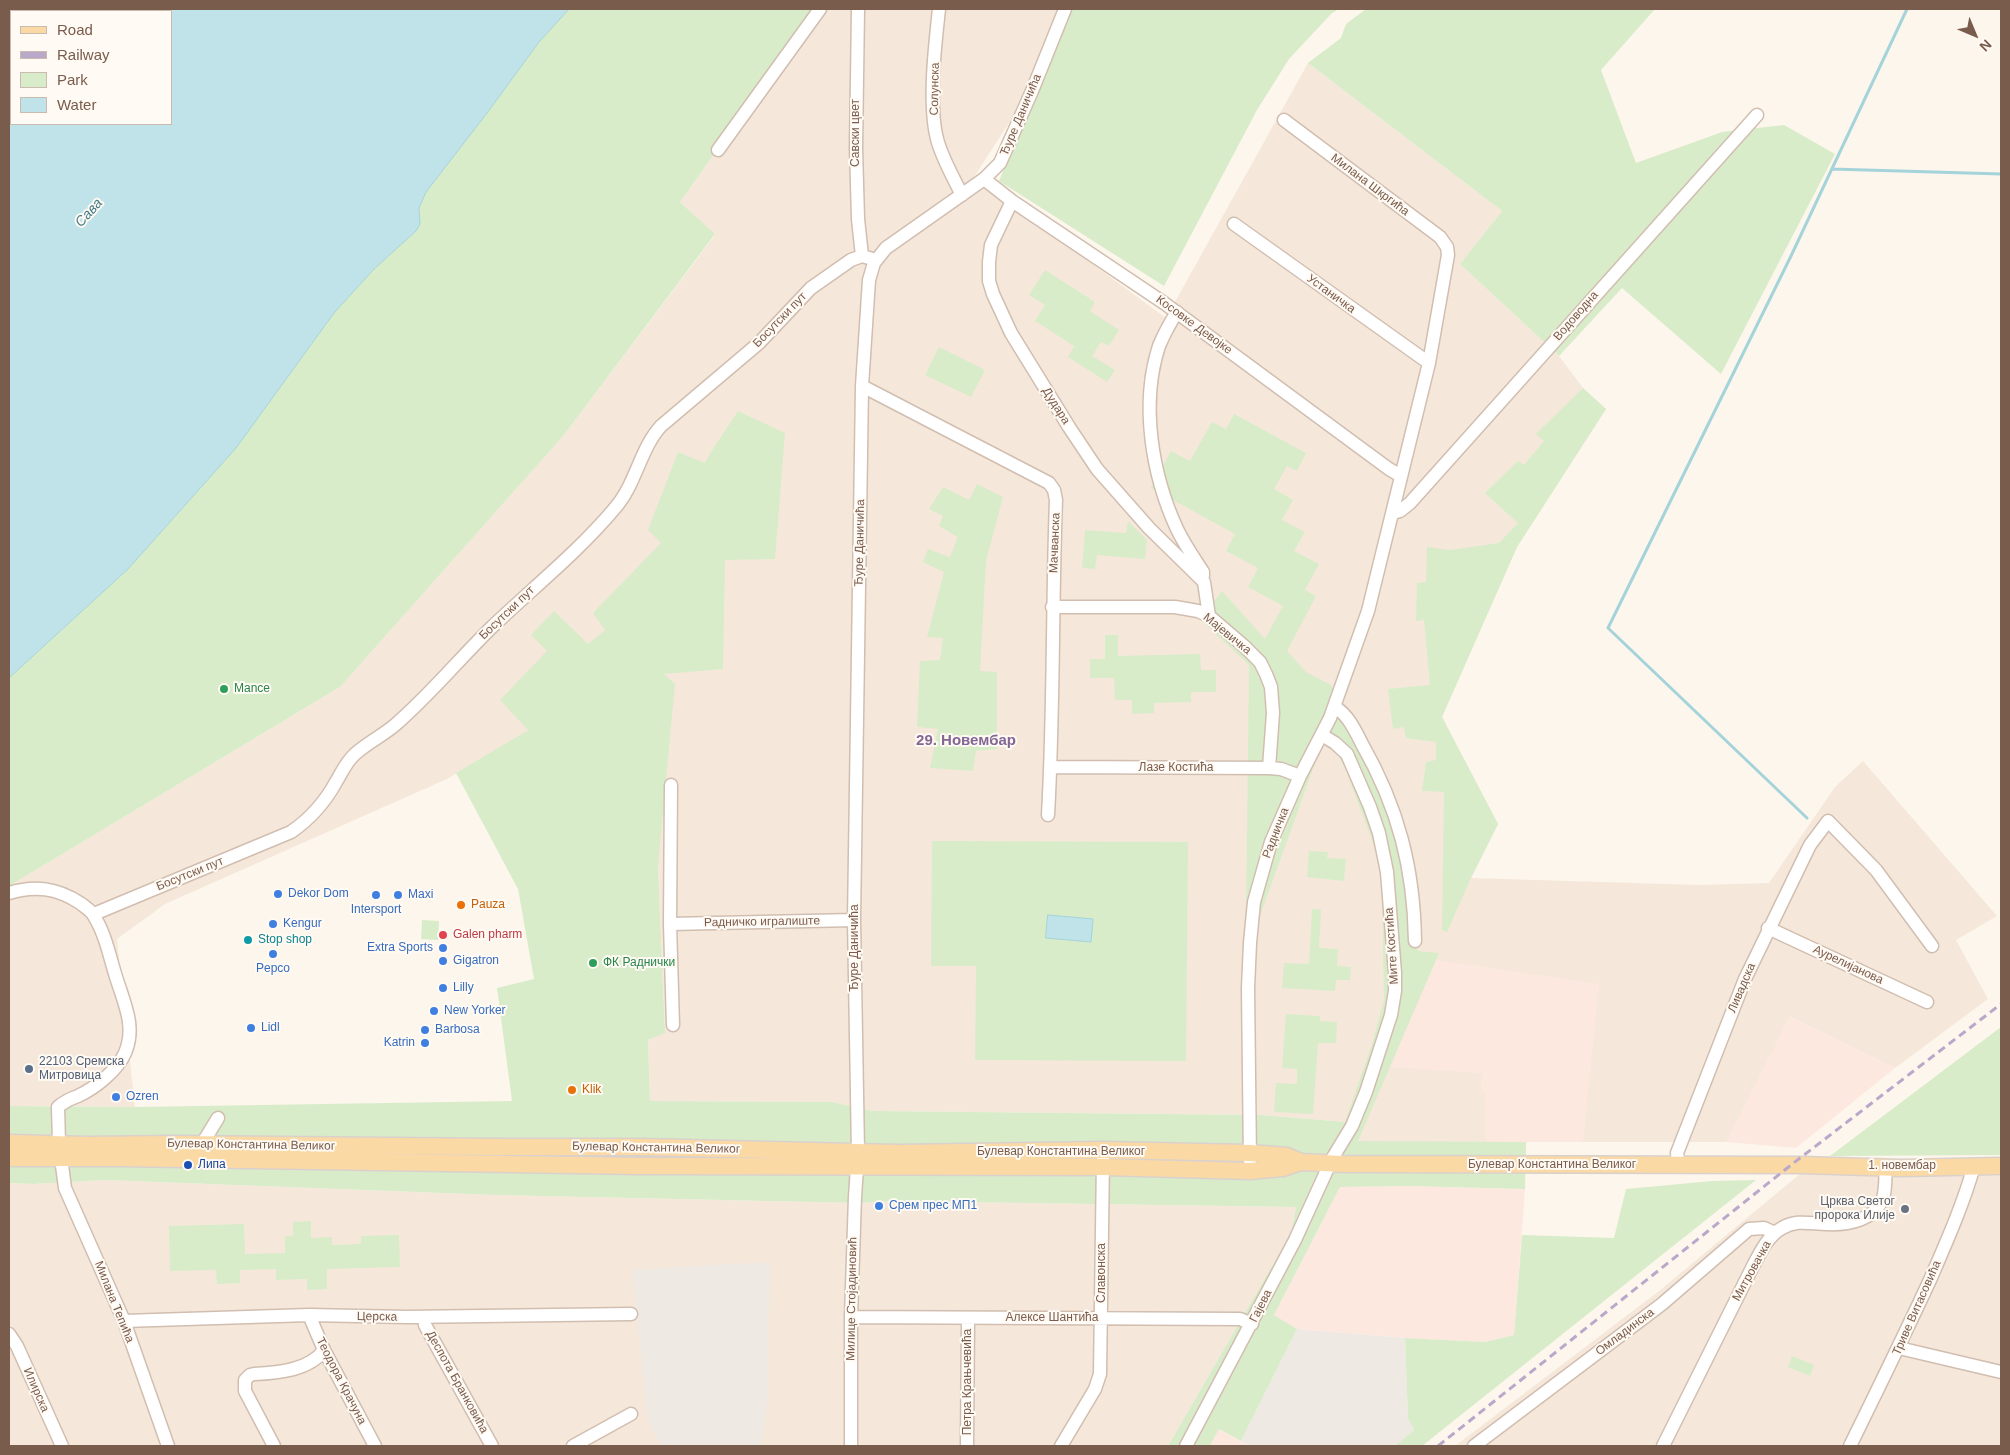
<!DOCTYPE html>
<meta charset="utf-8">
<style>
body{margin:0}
#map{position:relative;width:2010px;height:1455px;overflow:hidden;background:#fdf6ec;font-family:Helvetica,sans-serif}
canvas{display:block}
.frame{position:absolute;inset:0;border:10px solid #7a5c4d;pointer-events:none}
.legend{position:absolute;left:10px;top:10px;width:162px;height:115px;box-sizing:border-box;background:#fffaf3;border:1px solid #cabbb1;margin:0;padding:6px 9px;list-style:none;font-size:15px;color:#7a5c4d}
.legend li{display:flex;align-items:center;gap:10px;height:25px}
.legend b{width:25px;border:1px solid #cabbb1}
.north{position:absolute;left:1950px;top:10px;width:50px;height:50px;-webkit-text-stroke:4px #fffaf3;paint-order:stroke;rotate:135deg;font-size:14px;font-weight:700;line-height:20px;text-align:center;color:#7a5c4d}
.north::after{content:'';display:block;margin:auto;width:18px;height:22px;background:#7a5c4d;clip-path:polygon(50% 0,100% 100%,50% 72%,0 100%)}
</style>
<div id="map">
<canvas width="2010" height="1455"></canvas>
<div class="frame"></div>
<ul class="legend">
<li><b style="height:6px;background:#fbd9a5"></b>Road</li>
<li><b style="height:6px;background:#b9a8c9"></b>Railway</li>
<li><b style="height:14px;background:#d8ecc9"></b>Park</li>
<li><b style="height:14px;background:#bfe3e8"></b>Water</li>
</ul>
<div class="north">N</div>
</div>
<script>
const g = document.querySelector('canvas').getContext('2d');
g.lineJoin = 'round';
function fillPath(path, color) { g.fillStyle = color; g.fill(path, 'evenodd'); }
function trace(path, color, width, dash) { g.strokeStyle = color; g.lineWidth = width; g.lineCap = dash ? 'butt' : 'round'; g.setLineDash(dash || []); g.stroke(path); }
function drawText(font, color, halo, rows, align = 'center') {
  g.font = font + ' Helvetica,sans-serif'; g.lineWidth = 4; g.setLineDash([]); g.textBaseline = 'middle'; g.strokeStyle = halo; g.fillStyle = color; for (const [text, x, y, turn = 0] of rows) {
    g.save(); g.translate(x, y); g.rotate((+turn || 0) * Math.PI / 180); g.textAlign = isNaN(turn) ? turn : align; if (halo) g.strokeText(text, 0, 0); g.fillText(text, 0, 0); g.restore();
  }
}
fillPath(new Path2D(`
 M818 9H1067L1027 95 974 177 1166 318 1308 63 1502 211 1460 264 1559 356 1583 388 1606 409 1517 547 1442 717 1498 824 1471 878 1700 885 1769 883 1835 787 1863 761 1997 916 1956 940 1988 999 1895 1068 1790 1017 1728 1142H1357L1345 1122 1261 1115 873 1111 832 1102 650 1101 648 1040 665 1032 658 866 578 700 447 779 165 904 117 939 135 1107 9 1106V886L340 687 564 435 715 235 680 202Z
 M1801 1173 2001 1176V1446H1455L1659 1291Z
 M105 1180 494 1195 859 1203 890 1201 1296 1207 1291 1233 1168 1446H9V1183L33 1184Z`), '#f5e8da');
fillPath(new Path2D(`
 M1436 960 1599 984 1583 1142H1486L1485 1093H1481L1482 1073 1390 1067Z
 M1790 1017 1895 1068 1796 1148 1726 1142Z
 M1407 1186 1525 1189 1514 1335 1485 1342 1405 1338 1297 1329 1274 1315 1340 1187Z
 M1219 1429 1249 1446H1210Z`), '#fde8e0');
fillPath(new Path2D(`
 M770 1262 767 1405 761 1446H662L648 1420 632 1270Z
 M1297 1329 1405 1338 1408 1419 1414 1430 1395 1446H1249L1241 1441Z`), '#efe9e4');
fillPath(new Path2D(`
 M569 9H818L680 202 715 234 564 435 340 687 9 886V678L128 569 236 448 334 313 374 269 416 231 420 218 419 208 426 192 487 113 539 42Z
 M1069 9H1339L1332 13 1289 59 1257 110 1164 286 999 181Z
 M1366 9H1655L1601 70 1636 163 1722 132 1784 125 1835 154 1721 374 1622 288 1559 356 1460 264 1502 211 1308 63 1341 38 1346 24Z
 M1045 270 1095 302 1090 311 1119 330 1109 346 1101 342 1092 356 1115 370 1107 382 1068 357 1074 346 1035 321 1045 305 1029 295Z
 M939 347 985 370 971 397 925 375Z
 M1583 388 1606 409 1517 547 1442 717 1498 824 1471 878 1447 932 1442 930 1444 792 1422 791 1426 762 1436 760V742L1406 738 1404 727 1393 729 1388 689 1430 685 1424 620 1416 621 1417 583 1426 582 1427 547 1450 550 1499 543 1518 523 1485 493 1518 461 1524 465 1544 441 1536 434Z
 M738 411 785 433 775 559 725 560 723 669 664 674 675 684 658 866 665 1033 648 1040 650 1101 832 1102 873 1111 1261 1115 1345 1122 1372 1044 1384 1000 1382 892 1378 856 1345 768 1336 752 1322 744 1257 924 1246 917 1249 665 1200 619 1222 591 1265 639 1283 606 1248 587 1258 568 1226 551 1235 534 1151 488 1171 451 1190 461 1212 422 1226 429 1234 414 1306 453 1297 471 1287 466 1274 489 1293 500 1282 520 1305 532 1294 551 1319 564 1305 590 1316 596 1287 651 1306 672 1331 685 1372 756 1416 903 1418 951 1439 953 1358 1141 1526 1142 1525 1189 1407 1186 1340 1187 1274 1315 1297 1329 1241 1441 1219 1429 1210 1446H1168L1291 1233 1296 1207 890 1201 859 1203 494 1195 105 1180 33 1184 9 1183V1106L135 1107 512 1101 497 988 534 979 518 889 456 773 528 730 500 700 547 651 531 635 554 611 588 644 605 630 593 613 661 543 648 530 678 452 705 463 711 452Z
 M977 484 1003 497 986 561 980 671 997 672V749L976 751 973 771 930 768 938 729 917 727 920 661 940 660 943 638 927 637 944 572 923 562 928 549 950 557 958 537 939 526 943 516 929 509 943 487 969 500Z
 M1128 521 1147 540 1145 559 1097 555 1095 569 1082 568 1085 530 1126 533Z
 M1105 635H1118V656L1200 654 1201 670H1216V692H1191V702L1154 703V713L1132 714V700H1115L1114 678H1090V659H1105Z
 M932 841 1188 842 1186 1061 975 1060 976 966H931Z
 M1309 851 1328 852 1327 858 1346 859 1344 881 1307 877Z
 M1312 909 1321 910 1319 948 1338 949 1337 966 1351 967 1350 980H1336L1335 991 1282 988 1284 963 1309 964Z
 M422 920 439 921 438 940 421 939Z
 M1286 1014 1320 1016V1021L1337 1022 1336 1043H1318L1313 1114 1274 1112 1276 1083 1297 1084V1069L1282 1068Z
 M2001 1027V1155L1830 1156Z
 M1756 1180 1422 1446H1395L1414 1430 1408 1419 1405 1338 1485 1342 1514 1335 1522 1235 1614 1238 1626 1189 1712 1181Z
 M311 1221V1238L332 1237V1245L361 1244V1236L399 1235 400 1267 327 1269V1289L307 1290V1279L276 1280V1269L240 1270V1283L217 1284 216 1270 170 1271 169 1226 244 1224 245 1254 285 1253V1236H293V1222Z
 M1792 1356 1814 1365 1810 1376 1788 1367Z`), '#d8ecc9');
const water = new Path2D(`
 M9 9H569L539 42 487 113 426 192 419 208 420 224 416 231 374 269 334 313 236 448 128 569 9 678ZM11 11H171V124H11Z
 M1048 915 1093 919 1091 942 1046 938Z`);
fillPath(water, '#bfe3e8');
trace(water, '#a5d3da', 1);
trace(new Path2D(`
 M1832 169 2001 174
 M1807 818 1608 628 1791 256 1907 9`), '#a5d3da', 3);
const minor = new Path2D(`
 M858 9 856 148 858 219 862 256
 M939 9C935 46 928 103 937 139 942 158 953 177 962 195
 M718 150 820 9
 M984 179 1012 201 1164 303 1389 469 1401 476
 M1012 201 991 245 989 262V281L993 294 1011 333 1069 427 1097 469 1149 528 1204 582 1209 616
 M1234 224 1429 363
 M1177 312C1170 323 1164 334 1159 346 1140 404 1152 475 1177 529 1184 544 1194 558 1203 572V576
 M862 386 1049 483 1054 490 1056 500C1052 605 1054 710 1048 815
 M1393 513 1400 511 1410 503 1757 115
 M1052 607H1175L1198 611 1209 616 1244 646 1260 662 1266 674 1271 687 1273 713 1269 768
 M1335 707C1348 715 1355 730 1362 744 1398 807 1414 868 1415 941
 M1051 767 1269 768 1281 769 1300 776
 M671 785 670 924 673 1025
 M9 893C35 885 57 888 80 903 85 907 92 911 94 916 106 935 110 959 117 980 125 1005 136 1028 125 1053 117 1071 95 1088 78 1096 69 1099 65 1101 58 1107L59 1143 65 1188 124 1321 168 1446
 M94 914 291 832C310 819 325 802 336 782 342 772 346 762 355 754 367 743 382 736 395 725 430 695 460 658 493 626 534 587 579 551 615 508 636 484 640 449 661 426L759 343 811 288 851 260 862 256 876 260
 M670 924 854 920
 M1768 928 1927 1002
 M202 1144 218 1118
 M1250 1161 1248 988 1250 943 1254 902 1271 842 1300 776 1330 718 1368 611 1429 363 1448 255 1447 247 1440 237 1284 120
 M1679 1166 1677 1153 1745 979 1810 845 1828 821 1876 870 1932 946
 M309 1315 324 1350 375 1446
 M424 1317 425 1325 492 1446
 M851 1317 1240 1319 1252 1324
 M124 1321 309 1315 407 1317 631 1314
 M9 1334 17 1346 62 1446
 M1899 1348 2001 1372
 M274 1446 245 1391V1380L250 1375 254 1374C278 1373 310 1370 324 1350
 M573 1446 631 1414
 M851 1446V1317L855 1197 858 1152 854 920 862 386 869 280 874 263 886 248 984 179 1000 163 1032 91 1065 9
 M967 1446 968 1318
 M1061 1446 1095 1389 1100 1374 1103 1159
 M1186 1446 1295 1240 1332 1159 1352 1126 1366 1092 1391 1015 1395 991V973L1387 872 1379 833 1370 807 1347 754 1335 743 1322 735
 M1474 1446 1662 1304 1749 1229 1764 1228 1775 1233
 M1663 1446 1754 1264C1761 1251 1768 1236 1782 1228 1797 1219 1811 1224 1827 1224 1848 1225 1875 1220 1883 1198 1886 1189 1885 1176 1886 1167
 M1850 1446C1877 1391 1904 1336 1930 1280 1946 1243 1963 1205 1974 1166`);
const major = new Path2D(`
 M9 1143 88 1145 173 1144 501 1147H641L898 1153 1103 1150 1250 1153 1287 1156 1301 1162 1343 1164 1802 1165 1901 1168 2001 1166
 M9 1158H119L639 1166 1103 1167 1250 1171 1283 1168 1301 1162`);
trace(minor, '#d1beb0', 15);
trace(major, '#dad1cd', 19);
trace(minor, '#fff', 12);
trace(major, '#fbd9a5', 16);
trace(new Path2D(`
 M1438 1446 1791 1165 2001 1004`), '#b9a8c9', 3, [8, 5]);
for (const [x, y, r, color] of [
 [224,689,5,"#2e9e5b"],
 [278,894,5,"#3f7fe0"],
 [376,895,5,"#3f7fe0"],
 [398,895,5,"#3f7fe0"],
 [461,905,5,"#e8710a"],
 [273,924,5,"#3f7fe0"],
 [443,935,5,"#e0444e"],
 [248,940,5,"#0f9aa8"],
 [443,948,5,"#3f7fe0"],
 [273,954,5,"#3f7fe0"],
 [443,961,5,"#3f7fe0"],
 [593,963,5,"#2e9e5b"],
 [443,988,5,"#3f7fe0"],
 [434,1011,5,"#3f7fe0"],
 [251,1028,5,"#3f7fe0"],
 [425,1030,5,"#3f7fe0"],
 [425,1043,5,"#3f7fe0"],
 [29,1069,5,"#5c6f8a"],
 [572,1090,5,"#e8710a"],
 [116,1097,5,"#3f7fe0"],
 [188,1165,5,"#1a4fb4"],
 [879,1206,5,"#3f7fe0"],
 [1905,1209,5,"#6b7280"]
]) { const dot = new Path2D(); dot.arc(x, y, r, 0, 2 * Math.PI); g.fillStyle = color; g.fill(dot); trace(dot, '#fffaf3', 2); }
drawText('12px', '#7a5c4d', '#fffaf3', [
 ["Солунска",935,89,-89],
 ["Ђуре Даничића",1021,115,-67],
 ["Савски цвет",856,133,-90],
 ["Милана Шкргића",1370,185,37],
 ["Устаничка",1331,294,36],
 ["Водоводна",1576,316,-49],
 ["Босутски пут",780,320,-46],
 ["Косовке Девојке",1194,325,36],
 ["Дудара",1056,406,58],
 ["Ђуре Даничића",860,543,-89],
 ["Мачванска",1055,543,-88],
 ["Босутски пут",507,613,-44],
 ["Мајевичка",1227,634,39],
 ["Лазе Костића",1176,768],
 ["Радничка",1276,833,-69],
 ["Босутски пут",190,874,-22],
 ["Радничко игралиште",762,922,-1],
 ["Мите Костића",1392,946,-94],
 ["Ђуре Даничића",855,948,-90],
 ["Аурелијанова",1848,965,25],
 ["Ливадска",1742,988,-67],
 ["Булевар Константина Великог",251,1145,1],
 ["Булевар Константина Великог",656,1148,1],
 ["Булевар Константина Великог",1061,1152],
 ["Булевар Константина Великог",1552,1165],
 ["1. новембар",1902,1166],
 ["Митровачка",1752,1271,-61],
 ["Славонска",1102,1273,-90],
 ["Милице Стојадиновић",852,1299,-89],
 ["Милана Тепића",114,1302,68],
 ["Гајева",1261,1306,-63],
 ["Триве Витасовића",1917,1308,-66],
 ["Церска",377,1317,1],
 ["Алексе Шантића",1052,1318],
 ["Омладинска",1625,1332,-37],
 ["Теодора Крачуна",341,1381,63],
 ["Деспота Бранковића",457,1382,61],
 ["Петра Крањчевића",968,1382,-90],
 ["Илирска",36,1390,66]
]);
drawText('12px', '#27864d', '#fffaf3', [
 ["Mance",234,689],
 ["ФК Раднички",603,963]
], 'left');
drawText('12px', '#366cbe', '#fffaf3', [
 ["Dekor Dom",288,894],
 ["Maxi",408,895],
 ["Intersport",376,910,"center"],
 ["Kengur",283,924],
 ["Extra Sports",433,948,"right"],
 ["Gigatron",453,961],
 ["Pepco",273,969,"center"],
 ["Lilly",453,988],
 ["New Yorker",444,1011],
 ["Lidl",261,1028],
 ["Barbosa",435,1030],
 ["Katrin",415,1043,"right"],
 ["Ozren",126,1097],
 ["Срем прес МП1",889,1206]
], 'left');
drawText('12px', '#c56008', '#fffaf3', [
 ["Pauza",471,905],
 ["Klik",582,1090]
], 'left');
drawText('12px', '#be3a42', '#fffaf3', [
 ["Galen pharm",453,935]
], 'left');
drawText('12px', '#0d838f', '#fffaf3', [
 ["Stop shop",258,940]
], 'left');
drawText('12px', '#4e5e75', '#fffaf3', [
 ["22103 Сремска",39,1062],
 ["Митровица",39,1076]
], 'left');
drawText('12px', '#164399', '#fffaf3', [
 ["Липа",198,1165]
], 'left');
drawText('12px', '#5b616d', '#fffaf3', [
 ["Црква Светог",1895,1202],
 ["пророка Илије",1895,1216]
], 'right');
drawText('italic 14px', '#437c86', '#fffaf3', [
 ["Сава",89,213,-48]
]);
drawText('bold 15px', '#846695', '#fffaf3', [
 ["29. Новембар",966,741]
]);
</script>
